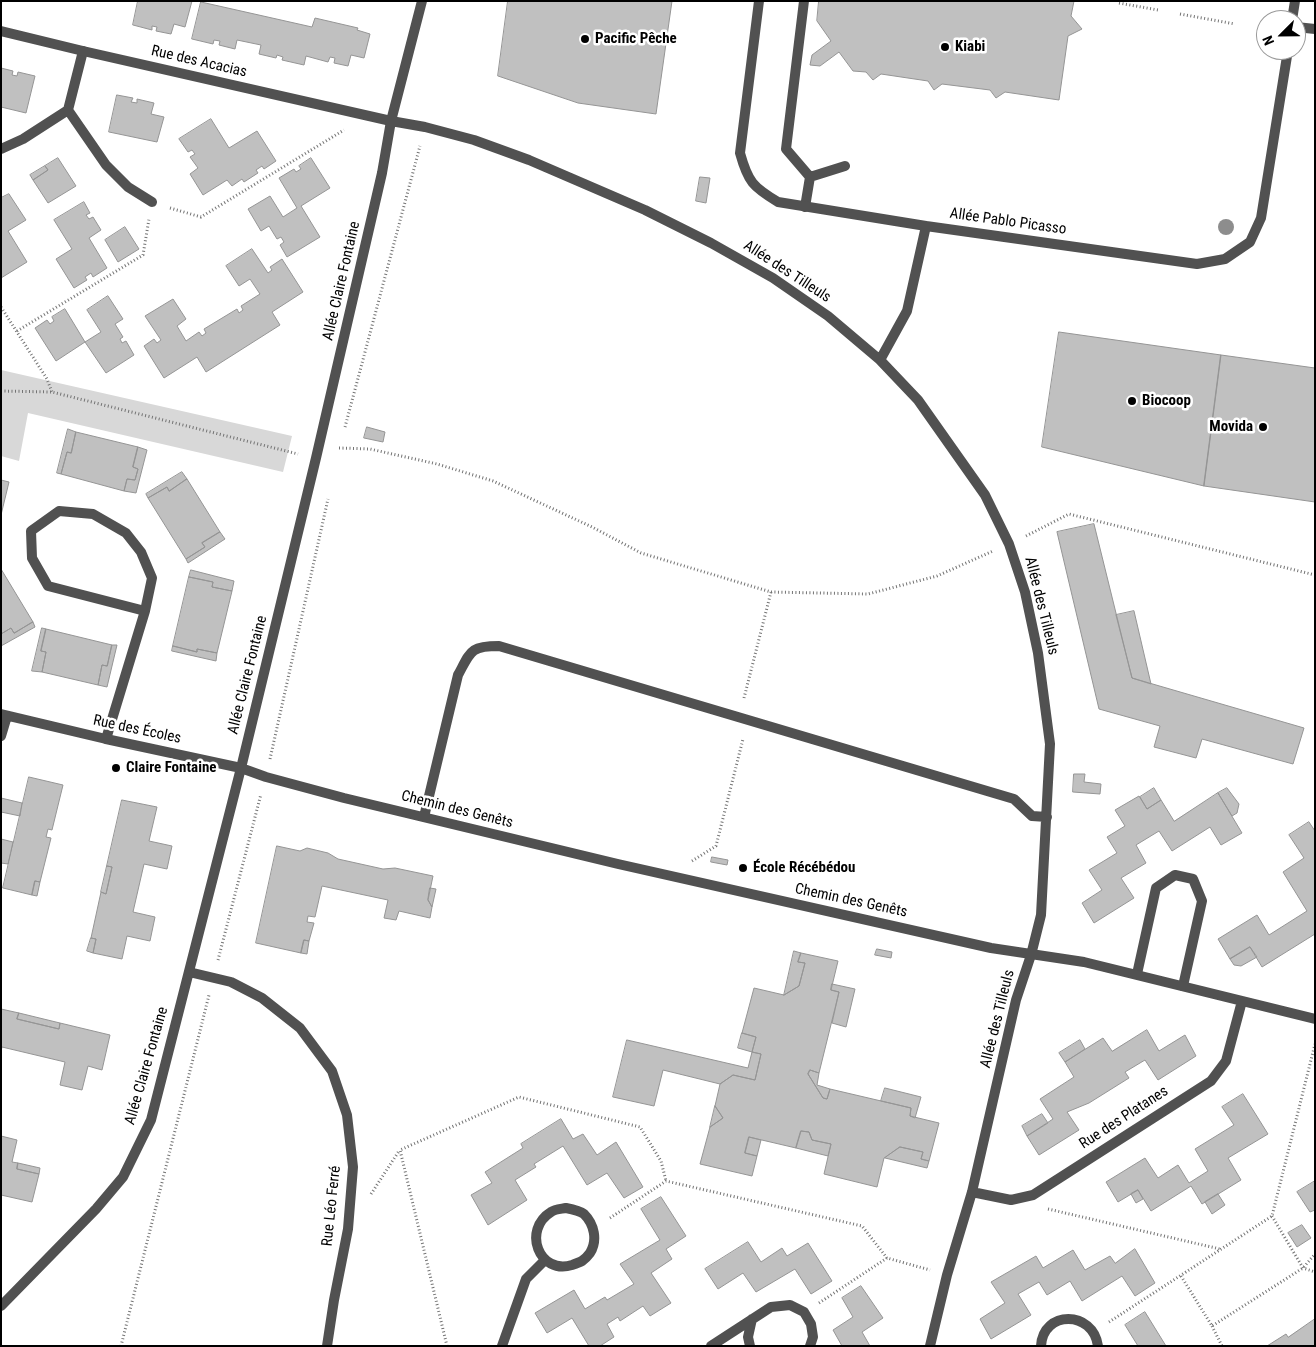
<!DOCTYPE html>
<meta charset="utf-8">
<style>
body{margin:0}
#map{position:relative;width:1316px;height:1347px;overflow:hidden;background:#fff;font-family:"Roboto Condensed",sans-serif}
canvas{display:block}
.frame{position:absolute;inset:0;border:2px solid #000;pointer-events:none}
.north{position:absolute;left:1256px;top:10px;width:50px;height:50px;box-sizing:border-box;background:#fff;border:1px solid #999;border-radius:50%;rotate:247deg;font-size:14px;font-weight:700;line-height:20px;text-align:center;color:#000}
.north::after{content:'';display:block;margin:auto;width:18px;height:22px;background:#000;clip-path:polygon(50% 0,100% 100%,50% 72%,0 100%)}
</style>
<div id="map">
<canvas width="1316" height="1347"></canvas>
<div class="frame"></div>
<div class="north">N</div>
</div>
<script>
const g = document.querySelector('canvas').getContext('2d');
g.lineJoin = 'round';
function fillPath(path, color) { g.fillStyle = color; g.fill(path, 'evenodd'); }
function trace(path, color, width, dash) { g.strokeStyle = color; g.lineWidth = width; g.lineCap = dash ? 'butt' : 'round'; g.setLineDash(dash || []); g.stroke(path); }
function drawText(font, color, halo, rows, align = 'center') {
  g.font = font + ' "Roboto Condensed",sans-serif'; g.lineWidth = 5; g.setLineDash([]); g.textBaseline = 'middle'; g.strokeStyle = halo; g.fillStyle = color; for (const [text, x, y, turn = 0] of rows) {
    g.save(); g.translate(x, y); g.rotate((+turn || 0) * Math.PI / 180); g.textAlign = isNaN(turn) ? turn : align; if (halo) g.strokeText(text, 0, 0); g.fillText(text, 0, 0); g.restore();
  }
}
fillPath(new Path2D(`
 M1 370 292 436 283 472 28 413 19 461 1 456Z`), '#d8d8d8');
const building = new Path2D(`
 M138 1H192L185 27 174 24 171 34 156 31 157 27 152 26V30L133 25Z
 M508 1H672L656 114 578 103 498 76Z
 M819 1H1074L1071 16 1082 29 1068 36 1059 100 1005 92 996 98 990 90 942 84 934 90 928 81 881 74 873 80 866 72 853 71 839 52 820 66 810 65 812 55 831 41 817 21Z
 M201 2 312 27 315 18 358 28 357 30 370 34 364 58 351 55 348 66 334 63 335 58 330 57 328 62 306 56 304 65 282 60 283 57 277 55 276 58 259 54 261 45 237 40 235 49 219 45 220 41 214 40 213 44 192 39Z
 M1 68 13 71 12 75 17 76 18 72 35 76 26 113 1 107Z
 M117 95 133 98 131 102 137 103V99L154 103 151 114 164 117 157 142 109 132Z
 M211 119 229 148 257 131 276 161 264 169 262 166 256 170 258 173 244 182 242 179 232 186 227 180 203 195 190 174 198 168 190 157 195 154 192 150 188 152 179 139Z
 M58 158 76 186 48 203 33 180 48 170 45 166Z
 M311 158 330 188 301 206 320 237 287 257 280 245 284 242 281 237 277 239 269 226 261 231 248 209 270 196 283 217 297 208 279 178 294 169 296 172 301 169 299 166Z
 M45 166 48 170 33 180 30 175Z
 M700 177 710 178 706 203 696 201Z
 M9 194 26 220 8 231 27 262 1 278V198Z
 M84 202 90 213 86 215 89 219 93 217 101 230 89 238 107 268 93 277 91 273 85 277 87 280 74 288 56 259 72 249 54 220Z
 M125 227 139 249 118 262 105 240Z
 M252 249 268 273 272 270 270 267 282 259 303 292 272 312 280 325 206 372 197 357 164 378 144 346 154 339 157 343 161 340 145 316 173 299 186 319 177 326 186 341 199 332 202 336 206 333 204 329 237 309 239 313 243 310 241 306 260 294 250 279 239 286 226 266Z
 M108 296 123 319 115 324 123 337 120 339 122 343 126 341 134 355 106 373 85 342 101 332 87 310Z
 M65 309 85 342 56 361 35 328 47 320 50 324 54 321 52 317Z
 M1059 332 1221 355 1204 486 1042 447Z
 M1221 355 1315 368V502L1204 486Z
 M367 427 385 432 383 442 364 438Z
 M68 429 76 432 71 453 67 452 61 474 57 473Z
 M76 432 138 447 133 467 138 469 135 480 127 479 124 491 61 474 67 452 71 453Z
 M138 447 147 450 136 493 124 491 127 479 135 480 138 469 133 467Z
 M182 472 187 479 169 491 167 487 148 498 146 494Z
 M187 479 220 532 202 543 205 547 186 559 148 498 167 487 169 491Z
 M1 480 9 482 1 515Z
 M1094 524 1132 678 1304 728 1293 764 1202 739 1196 758 1154 747 1160 726 1099 709 1057 532Z
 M220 532 225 539 188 563 186 559 205 547 202 543Z
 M1 569 33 622 14 633 11 628 1 634Z
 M191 570 234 581 232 591 212 587 213 582 189 577Z
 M189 577 213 582 212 587 232 591 217 653 197 649V652L173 646Z
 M1134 611 1151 684 1132 678 1116 615Z
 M33 622 35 627 1 646V634L11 628 14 633Z
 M42 628 46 629 41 651 46 652 42 672 32 671Z
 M46 629 112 645 107 666 102 665 98 685 42 672 46 652 41 651Z
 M112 645H117L107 687 98 685 102 665 107 666Z
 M173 646 197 652V649L217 653 216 661 172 651Z
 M1074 774H1085L1084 782 1101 784 1100 794 1073 792Z
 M29 777 63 785 52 830 48 829 46 837 51 838 40 882 35 881 32 895 3 888Z
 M1154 788 1161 800 1147 809 1140 797Z
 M1227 788 1239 804 1237 813 1232 816 1218 793Z
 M1218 793 1242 833 1221 845 1210 827 1172 851 1159 831 1136 845 1146 863 1121 878 1134 898 1094 923 1082 903 1102 890 1089 870 1117 853 1107 837 1125 826 1115 810 1139 796 1147 809 1161 800 1174 821Z
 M1 798 22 803 20 816 1 812Z
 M122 800 157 807 149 841 172 846 167 869 144 864 133 912 155 917 150 941 127 936 122 959 93 953 96 939 91 938 101 892 106 894 112 867 107 866Z
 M1309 822 1315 831V934L1262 967 1250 947 1230 959 1218 939 1257 915 1269 935 1307 911 1283 872 1304 858 1289 835Z
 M1 839 13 842 8 864 1 863Z
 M277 846 300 851 307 848 328 853 338 859 383 869 395 868 433 876 428 900 432 907 430 918 399 911 396 920 384 918 388 900 322 886 315 917 308 916 307 922 314 923 309 941 304 940 301 953 256 943Z
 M712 857 728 860 727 865 711 862Z
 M107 866 112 867 106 894 101 892Z
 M35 881 40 882 37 896 32 895Z
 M430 888 436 889 432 907 428 900Z
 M91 938 96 939 93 953 87 951Z
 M304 940 309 941 307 954 301 953Z
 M1250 947 1257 957 1241 966 1234 965 1230 959Z
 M877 949 892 952 891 958 875 955Z
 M794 951 801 953 798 962 805 963 799 986 784 995Z
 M801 953 838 961 831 990 839 992 819 1073 810 1070 808 1074 823 1098 827 1099 830 1089 911 1108 910 1116 939 1123 929 1161 921 1159 923 1152 900 1147 884 1158 877 1187 824 1174 831 1144 812 1140 809 1132 801 1131 796 1148 749 1137 745 1153 757 1156 752 1176 700 1164 710 1127 723 1118 715 1106 720 1084 733 1075 755 1080 761 1054 752 1052 756 1037 742 1033 754 988 784 995 799 986 805 963 798 962Z
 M832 984 855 989 846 1027 832 1023 839 992 831 990Z
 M1 1009 19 1013 17 1019 59 1029 60 1023 110 1035 102 1070 88 1066 82 1090 60 1085 65 1062 2 1047 1 1051Z
 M19 1013 60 1023 59 1029 17 1019Z
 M1147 1030 1159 1051 1185 1035 1196 1056 1158 1080 1145 1060 1125 1072 1129 1078 1089 1103 1067 1112 1079 1130 1039 1155 1027 1136 1053 1119 1040 1099 1074 1077 1065 1062 1103 1038 1112 1051Z
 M742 1033 756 1037 752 1052 738 1048Z
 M627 1040 748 1068 752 1052 761 1054 755 1080 733 1075 720 1084 663 1070 654 1106 613 1097Z
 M1080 1040 1085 1049 1065 1062 1059 1053Z
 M810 1070 819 1073 817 1085 830 1089 827 1099 823 1098 808 1074Z
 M885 1088 921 1097 915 1118 910 1116 911 1108 881 1101Z
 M1243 1094 1268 1134 1228 1158 1241 1180 1202 1204 1191 1186 1151 1211 1138 1190 1118 1202 1106 1182 1145 1158 1158 1178 1178 1165 1189 1183 1208 1171 1195 1149 1234 1125 1222 1107Z
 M715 1106 723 1118 710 1127Z
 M1042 1114 1048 1123 1027 1136 1022 1126Z
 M561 1119 573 1139 583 1134 597 1155 616 1142 643 1187 624 1198 607 1173 587 1185 563 1146 534 1164 536 1167 515 1180 527 1200 488 1225 471 1195 492 1183 485 1172 523 1148 521 1144Z
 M801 1131 809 1132 812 1140 831 1144 828 1156 796 1148Z
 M1 1136 17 1140 12 1162 18 1163 17 1169 39 1174 32 1202 1 1195Z
 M749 1137 761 1140 757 1156 745 1153Z
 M900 1147 923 1152 921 1159 929 1161 927 1168 885 1158Z
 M18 1163 40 1168 39 1174 17 1169Z
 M1315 1181V1210L1310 1212 1297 1192Z
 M1138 1190 1143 1199 1136 1203 1131 1194Z
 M1218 1194 1225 1205 1212 1214 1205 1202Z
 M661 1197 686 1236 666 1249 672 1259 651 1273 671 1303 650 1316 643 1306 620 1321 618 1317 607 1324 614 1337 600 1346H589L572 1318 547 1333 535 1313 574 1290 585 1309 605 1297 607 1300 634 1284 620 1264 660 1240 641 1209Z
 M1302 1225 1311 1238 1297 1247 1288 1233Z
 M748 1242 761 1262 782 1248 787 1256 808 1243 832 1281 811 1294 795 1269 756 1292 743 1273 718 1289 705 1269Z
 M1135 1249 1155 1283 1135 1296 1122 1276 1082 1301 1070 1281 1047 1295 1039 1282 1018 1294 1031 1315 991 1339 980 1319 1005 1303 991 1282 1036 1256 1043 1268 1073 1250 1085 1270 1110 1256 1115 1263Z
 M861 1286 883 1318 862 1332 870 1346H842L833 1330 853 1317 842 1298Z
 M1145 1312 1166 1346H1138L1125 1325Z
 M1315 1319V1346H1267L1286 1334 1288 1337Z`);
fillPath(building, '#c0c0c0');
trace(building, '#959595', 1);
trace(new Path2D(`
 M1119 3 1158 10
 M1180 14 1235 24
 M170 208 201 217 344 130
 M1 307 47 379 52 392
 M17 331 143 255 149 219
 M1 391 52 392 298 454
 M345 427 420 146
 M339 448 370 449 437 464 493 481 592 527 641 553 771 592 868 594 937 576 993 551
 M1026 536 1069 514 1315 575
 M744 698 771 592
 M270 759 328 499
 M692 861 716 846 743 739
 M218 960 261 794
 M371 1194 399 1151
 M1048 1209 1220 1249
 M1272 1216 1303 1268 1315 1272
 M610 1218 666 1181 862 1226 887 1258
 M1181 1276 1212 1326 1303 1268 1315 1254
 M819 1303 887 1258 930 1270
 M1109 1322 1272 1216 1315 1044
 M1212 1326 1222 1346
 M121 1346 209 995
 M447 1346 400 1150 519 1097 640 1127 661 1161 666 1181`), '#737373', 3, [1, 2.5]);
trace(new Path2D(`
 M804 1 786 149 810 177 805 207
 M68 110 106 165 128 187 152 202
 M1 149 23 139 68 110 83 51
 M810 177 845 166
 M106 739 145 611 152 578 141 552 126 533 93 514 59 511 31 531 32 558 48 586 145 611
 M1137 974 1156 888 1175 875 1193 879 1202 901 1183 986
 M566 1208C571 1209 580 1211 584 1214 594 1224 598 1240 590 1253 584 1261 581 1262 572 1265 539 1275 522 1230 551 1212 555 1209 561 1209 566 1208Z
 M502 1346 526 1279 545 1260
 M711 1346 771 1307 790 1305 804 1312 811 1324 813 1337 810 1346
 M750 1346 748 1337 752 1319
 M1041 1346C1043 1310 1093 1310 1098 1346`), '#515151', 10);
trace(new Path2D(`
 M759 1 740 153C748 182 753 187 778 202L926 226 1197 264 1225 259 1250 242 1261 218 1288 50
 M1292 20 1295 1
 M1296 27 1315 29
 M1 31 83 51 391 121 425 127 474 140 529 160 645 210 711 243 773 278 828 316 880 360 918 400 985 495 1009 544 1025 592 1038 653 1050 744 1041 915 1031 955 1016 1000 972 1192 947 1275 930 1346
 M880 360 907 311 926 226
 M1 714 106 739 241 768 266 777 344 798 618 864 991 948 1084 962 1315 1019
 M1 736 7 716
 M424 817 458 675C471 651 470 646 499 646L1014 799 1032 816 1047 817
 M189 972 231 982 262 998 300 1028 332 1071 347 1115 353 1167 348 1229 334 1300 327 1346
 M972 1192 1011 1200 1033 1195 1211 1081 1226 1061 1242 1001
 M1 1306 96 1209 123 1177 151 1120 241 768 316 458 382 173 391 121 422 1`), '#515151', 10);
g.fillStyle = '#8d8d8d';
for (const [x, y] of [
 [1226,227]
]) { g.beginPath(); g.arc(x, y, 8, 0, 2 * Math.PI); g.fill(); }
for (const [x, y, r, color] of [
 [585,39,5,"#000"],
 [945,47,5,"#000"],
 [1132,401,5,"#000"],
 [1263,427,5,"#000"],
 [116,768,5,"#000"],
 [743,868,5,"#000"]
]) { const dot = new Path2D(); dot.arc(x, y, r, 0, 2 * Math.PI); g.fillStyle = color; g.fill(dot); trace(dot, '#fff', 2); }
drawText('bold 15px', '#000', '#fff', [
 ["Pacific Pêche",595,39],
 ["Kiabi",955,47],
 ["Biocoop",1142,401],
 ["Movida",1253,427,"right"],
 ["Claire Fontaine",126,768],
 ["École Récébédou",753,868]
], 'left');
drawText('15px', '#000', '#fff', [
 ["Rue des Acacias",199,62,13],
 ["Allée Pablo Picasso",1008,222,8],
 ["Allée des Tilleuls",787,272,33],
 ["Allée Claire Fontaine",342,281,-77],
 ["Allée des Tilleuls",1041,606,76],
 ["Allée Claire Fontaine",248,675,-76],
 ["Rue des Écoles",137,730,12],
 ["Chemin des Genêts",457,810,14],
 ["Chemin des Genêts",851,901,12],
 ["Allée des Tilleuls",998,1019,-76],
 ["Allée Claire Fontaine",147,1066,-74],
 ["Rue des Platanes",1124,1118,-33],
 ["Rue Léo Ferré",332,1206,-84]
]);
</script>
